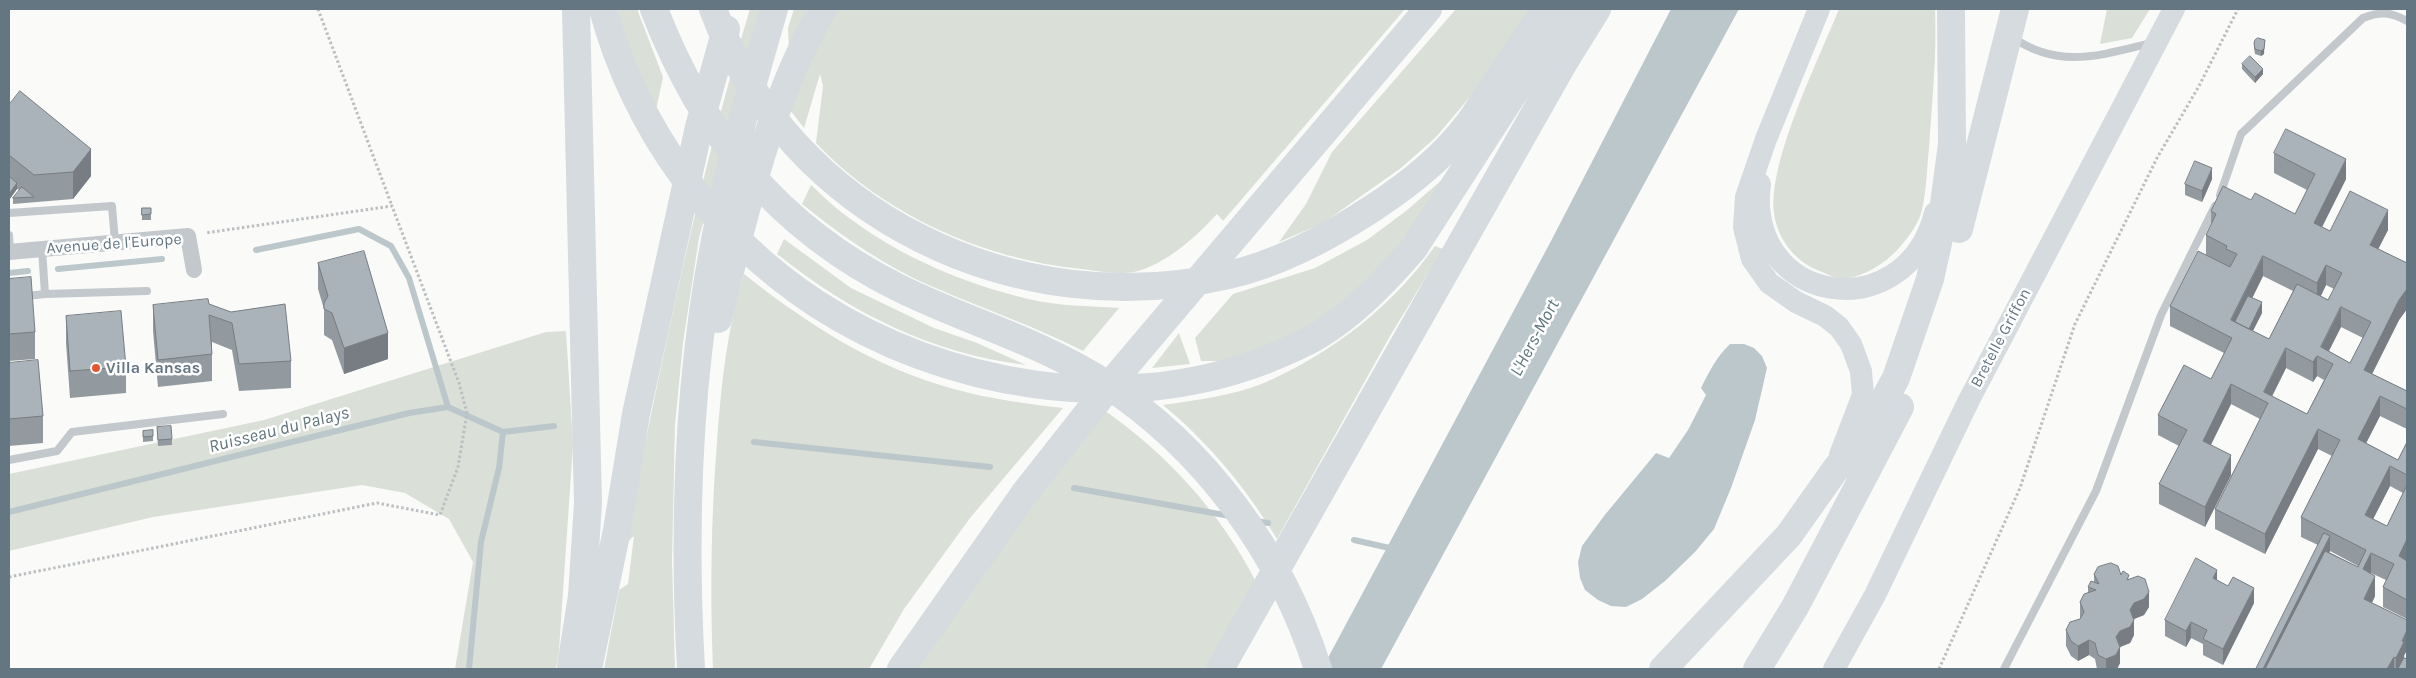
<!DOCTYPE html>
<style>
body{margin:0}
#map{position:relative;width:2416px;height:678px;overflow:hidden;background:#fafaf8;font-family:Karla,sans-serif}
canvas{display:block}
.frame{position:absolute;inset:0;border:10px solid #657683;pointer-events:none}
</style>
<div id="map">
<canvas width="2416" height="678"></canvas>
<div class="frame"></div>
</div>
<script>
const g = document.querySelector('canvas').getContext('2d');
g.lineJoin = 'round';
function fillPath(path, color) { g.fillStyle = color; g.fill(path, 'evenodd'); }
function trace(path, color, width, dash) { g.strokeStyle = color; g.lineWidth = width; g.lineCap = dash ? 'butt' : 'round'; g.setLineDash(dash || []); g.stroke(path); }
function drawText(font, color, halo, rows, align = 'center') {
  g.font = font + ' Karla,sans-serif'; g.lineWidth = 5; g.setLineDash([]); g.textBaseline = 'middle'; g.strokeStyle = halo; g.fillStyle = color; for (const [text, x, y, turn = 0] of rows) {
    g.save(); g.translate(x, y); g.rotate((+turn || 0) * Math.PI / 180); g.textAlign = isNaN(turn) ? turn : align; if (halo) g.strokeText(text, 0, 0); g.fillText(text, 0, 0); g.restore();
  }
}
fillPath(new Path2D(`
 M615 9H637L663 77 656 110 635 63Z
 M750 9H760L699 238 683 343 675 425 672 560 675 669H604L619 590 628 584 634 536 625 544C661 364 697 184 750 9Z
 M794 9H810L789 51 788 28Z
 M834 9H1405L1223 221 1217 214C1196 237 1165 265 1134 272 1118 275 1098 271 1081 269 983 259 884 215 816 143L823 86 820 74 804 128 790 110 810 58Z
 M1456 9H1530L1470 97 1435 138 1401 168 1323 223 1279 242 1306 204 1332 152Z
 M1839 9H1935C1937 55 1932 102 1929 148 1927 166 1926 204 1919 219 1904 249 1875 276 1842 279 1835 279 1824 272 1817 270 1794 260 1777 238 1774 213 1768 161 1819 59 1839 9Z
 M2107 9H2150L2132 38 2100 44Z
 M1444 178 1448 181 1376 275 1308 331 1228 361H1201L1195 338 1233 294 1315 268 1367 240 1406 211Z
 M811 185C824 197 837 210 852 220 903 258 966 284 1028 299 1057 306 1089 306 1119 308L1083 351C1036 327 987 310 938 289 889 269 844 238 802 204Z
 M784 239 851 288 934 328 977 343 1026 365C932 354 851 313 777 254Z
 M1435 246 1443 249 1390 336 1277 539C1246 488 1209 443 1163 405 1196 400 1232 396 1264 383 1332 353 1392 307 1435 246Z
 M744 274C807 324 875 368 954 389 990 399 1027 404 1063 408L970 518 904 609 869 669H713C710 593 711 518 717 442 721 386 727 328 744 274Z
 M566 331 573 445 559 650 556 669H455L473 562 449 519 405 493 362 485 153 517 9 551V474L264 420 546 332Z
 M1179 333 1190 364 1152 368Z
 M1104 410C1167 454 1220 512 1255 580L1207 669H911L954 607Z`), '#dadfd7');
fillPath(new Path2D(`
 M1671 9H1739L1381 669H1322L1551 241Z
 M1730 344H1744L1754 348 1762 356 1767 368 1755 420 1731 488 1714 529 1695 552 1665 581 1642 599 1626 607 1611 606 1598 600 1585 590 1580 578 1578 562 1582 546 1604 516 1656 453 1669 458 1688 430 1706 395 1701 388C1709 372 1717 356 1730 344Z`), '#bbc7cb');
trace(new Path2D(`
 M256 250 359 229 391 246 409 278 448 407
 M58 269 162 259
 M9 273 28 271
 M754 442 990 467
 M1074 488 1230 516
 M9 512 409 413 448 407 503 432 554 426
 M1255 521 1268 523
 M1354 540 1394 549
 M469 669 481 542 499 468 503 432`), '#bbc7cb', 6);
trace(new Path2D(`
 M318 9 392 206
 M9 577 377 503 440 515 458 467 467 413 459 383 392 206 205 233
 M1939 669 2020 488 2075 324 2157 158 2199 86 2238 9`), '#bbbfc2', 3, [2.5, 2.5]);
trace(new Path2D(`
 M2012 37C2059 70 2101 55 2152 43
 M2220 195 2241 134 2363 18C2380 11 2391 12 2407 21
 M9 213 112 206 115 242
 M9 235 10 252
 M45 294 147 291
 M9 298 45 294 42 249
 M9 460 57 451 72 432 223 414
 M2004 669 2096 491 2161 315 2215 206`), '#c3c8cc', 8);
trace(new Path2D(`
 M9 252 188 236 194 270`), '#c3c8cc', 16);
trace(new Path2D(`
 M1819 9 1766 139 1746 197 1744 227 1752 259 1769 283 1796 302 1825 316 1839 327 1851 344 1861 371 1863 395 1840 455
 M1760 184C1745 305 1905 330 1935 213
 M1834 669 1875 595 1969 400 2174 9`), '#d6dbdf', 22);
trace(new Path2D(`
 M1663 669 1789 535 1835 470 1870 426 1896 378 1930 279 1940 234 1952 144 1951 9
 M1757 669 1795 607 1900 407`), '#d6dbdf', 28);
trace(new Path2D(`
 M603 9C635 128 713 236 817 304 945 387 1119 416 1263 361 1285 352 1308 343 1328 329 1361 307 1388 278 1414 248L1568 9
 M654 9C702 134 778 228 899 288 966 321 1039 341 1103 382 1206 449 1281 553 1318 669
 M713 9C789 216 1018 325 1229 275 1280 263 1329 237 1373 208 1405 187 1442 158 1465 128 1475 116 1483 102 1492 88 1510 62 1528 35 1546 9
 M1959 229 2015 9
 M718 319C745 213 768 104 823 9
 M571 666 582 596 588 503 576 9
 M588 669 617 530 636 414 699 127 726 29
 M691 669C683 527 688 380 715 240 730 161 752 85 774 9
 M901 669 1024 494 1117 376 1428 9
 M1220 669 1564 62 1597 9`), '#d6dbdf', 28);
fillPath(new Path2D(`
 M2265 40 2264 54 2261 56 2255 54 2254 48V43Z
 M2242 64 2263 74 2255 83 2242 69Z
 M9 105 91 176 73 199 13 204V198L20 190 17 189 9 200Z
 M2274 153 2346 179 2322 227 2330 231 2388 230 2378 249 2407 263V309L2399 320 2372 374 2407 391V429L2380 416 2366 443 2398 460 2407 442V619L2383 607V587L2386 580 2371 573 2375 596 2372 603 2404 656 2407 669H2256L2318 545 2301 537V517L2332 456 2318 449 2265 554 2215 529V509L2260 419 2231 404 2211 445 2231 475 2205 527 2159 504V484L2179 446 2158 435V415L2211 379 2224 353 2170 326V306L2206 255V235L2211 226V211L2251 200 2295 214 2307 190 2274 173ZM2263 276 2293 291 2269 339 2253 331 2262 313 2252 298ZM2326 285 2334 289 2328 300 2321 296ZM2341 327 2363 338 2350 363 2329 351ZM2286 368 2313 382 2317 376 2324 380 2307 414 2272 397ZM2390 486 2403 493 2387 526 2373 519ZM2330 551 2358 566V567L2329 552Z
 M2212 179 2202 202 2185 195V184Z
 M142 208H151V220H142Z
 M318 263 388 359 344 374 332 340 324 335V309L318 289Z
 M9 279 35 332V359L9 361Z
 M209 304 291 361V388L239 391 232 350 212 342V381L158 387 153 331V305Z
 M66 316 126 367V393L70 398 66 343Z
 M9 363 43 416V443L9 446Z
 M153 430V441L143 442V431Z
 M157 432 172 439V445L158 446Z
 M2094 574 2121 575 2129 579 2149 607 2144 615 2134 619V635L2130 643 2120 647V663L2117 669H2097L2095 659 2089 655 2078 661 2071 656 2066 646V630L2080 619V602L2088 593V587L2094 582Z
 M2217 580 2254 603 2223 665 2203 655V644L2191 638 2186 647 2165 636V620Z`), '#929a9f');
fillPath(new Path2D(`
 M2264 49V54L2261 56V51Z
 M2263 69V74L2255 83V77Z
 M91 149V176L73 199V172Z
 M2346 159V179L2314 243V223Z
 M2212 168V179L2202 202V191Z
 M17 183V189L9 200V194Z
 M2388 210V230L2370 265V245Z
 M2263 256V276L2239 325 2231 320Z
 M2326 265V285L2317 303V283Z
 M2407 289V309L2399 320 2364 390V370L2399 300Z
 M2262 302V313L2248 340V329Z
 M2341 307V327L2324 360 2321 347Z
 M388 333V359L344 374V348Z
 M2286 348V368L2268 403 2264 392Z
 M2317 356V376L2313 382V362Z
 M2231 384V404L2203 460V441Z
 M2380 396V416L2358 459V439Z
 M2318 429V449L2265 554V534Z
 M2231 455V475L2205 527V507Z
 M2390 466V486L2365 535V515Z
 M2330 536V551L2270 669H2263Z
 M2407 539V559L2399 576V556Z
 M2371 553V573L2363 589V569Z
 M2217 570V585L2213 578Z
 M2375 576V596L2364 619V599Z
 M2254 588V603L2223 665V649Z
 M2149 592V607L2144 615 2134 619 2130 625V610L2134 603Z
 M2134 620V635L2130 643 2120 647 2116 637 2120 631Z
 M2191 622V638L2186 647V631Z
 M2407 630V650L2404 656V662L2401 669H2396V658L2402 641Z
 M2089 640V655L2078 661V646Z
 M2120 647V663L2117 669H2106V659Z
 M2394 657V669H2387Z`), '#777d82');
const building = new Path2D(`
 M2258 38 2265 40 2264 49 2261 51 2255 49 2254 43 2255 40Z
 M2250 56 2263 69 2255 77 2242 64Z
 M20 91 91 149 73 172 34 175 9 155V105Z
 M2286 129 2346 159 2314 223 2330 231 2350 191 2388 210 2370 245 2407 263V289L2399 300 2364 370 2407 391V409L2380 396 2358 439 2398 460 2407 442V475L2390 466 2365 515 2387 526 2407 485V539L2399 556 2407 561V600L2383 587 2394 564 2371 553 2363 569 2375 576 2364 599 2407 620V630L2402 641 2404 642 2396 658 2394 657 2387 669H2265L2325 551 2358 567 2366 550 2301 517 2340 440 2318 429 2265 534 2215 509 2268 403 2231 384 2203 441 2231 455 2205 507 2159 484 2187 430 2158 415 2184 365 2211 379 2232 338 2170 306 2198 251 2230 267 2237 254 2226 249 2227 246 2206 235 2216 214 2211 211 2223 186 2251 200 2255 193 2295 214 2315 174 2274 153ZM2263 256 2317 283 2326 265 2342 273 2328 300 2297 284 2269 339 2231 320ZM2341 307 2371 322 2350 363 2321 347ZM2286 348 2313 362 2317 356 2333 364 2307 414 2264 392Z
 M2195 161 2212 168 2202 191 2185 184Z
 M9 176 17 183 9 194Z
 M22 187 34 197 13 198Z
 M142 208H151V214L142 215Z
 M364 251 388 333 344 348 332 313 324 309V303L328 296 318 263Z
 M31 277 35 332 9 334V279Z
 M2248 296 2262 302 2249 329 2235 322Z
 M208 299 209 304 231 312 285 304 291 361 239 364 232 323 209 315 212 354 158 360 153 305Z
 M121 311 126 367 70 371 66 316Z
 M38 360 43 416 9 419V363Z
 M171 426 172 439 158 440 157 427Z
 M153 430V436L143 437V431Z
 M2324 533 2330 536 2263 669H2256Z
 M2196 558 2217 570 2213 578 2228 586 2233 577 2254 588 2223 649 2203 639 2207 630 2191 622 2186 631 2165 620Z
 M2111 563 2118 566 2121 575 2123 571 2129 575 2127 580 2138 576 2145 579 2149 592 2144 599 2134 603 2130 610 2134 620 2130 627 2120 631 2116 637 2120 647 2116 655 2106 659 2098 655 2095 643 2089 640 2078 646 2071 641 2066 630 2070 622 2080 619 2084 612 2080 602 2084 594 2096 590 2088 587 2091 581 2099 584 2094 574 2098 567Z
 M2404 658 2407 659V669H2398Z`);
fillPath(building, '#aab3b9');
trace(building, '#777d82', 1);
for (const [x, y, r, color] of [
 [96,368,5,"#e4572e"]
]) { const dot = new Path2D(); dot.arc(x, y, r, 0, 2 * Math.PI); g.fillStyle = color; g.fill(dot); trace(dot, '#fff', 2); }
drawText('16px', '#657683', '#fff', [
 ["Avenue de l'Europe",114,244,-4],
 ["Bretelle Griffon",2001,338,-62]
]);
drawText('bold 16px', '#657683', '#fff', [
 ["Villa Kansas",106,368]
], 'left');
drawText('italic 18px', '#60757c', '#fff', [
 ["L'Hers-Mort",1535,338,-62],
 ["Ruisseau du Palays",279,430,-14]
]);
</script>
